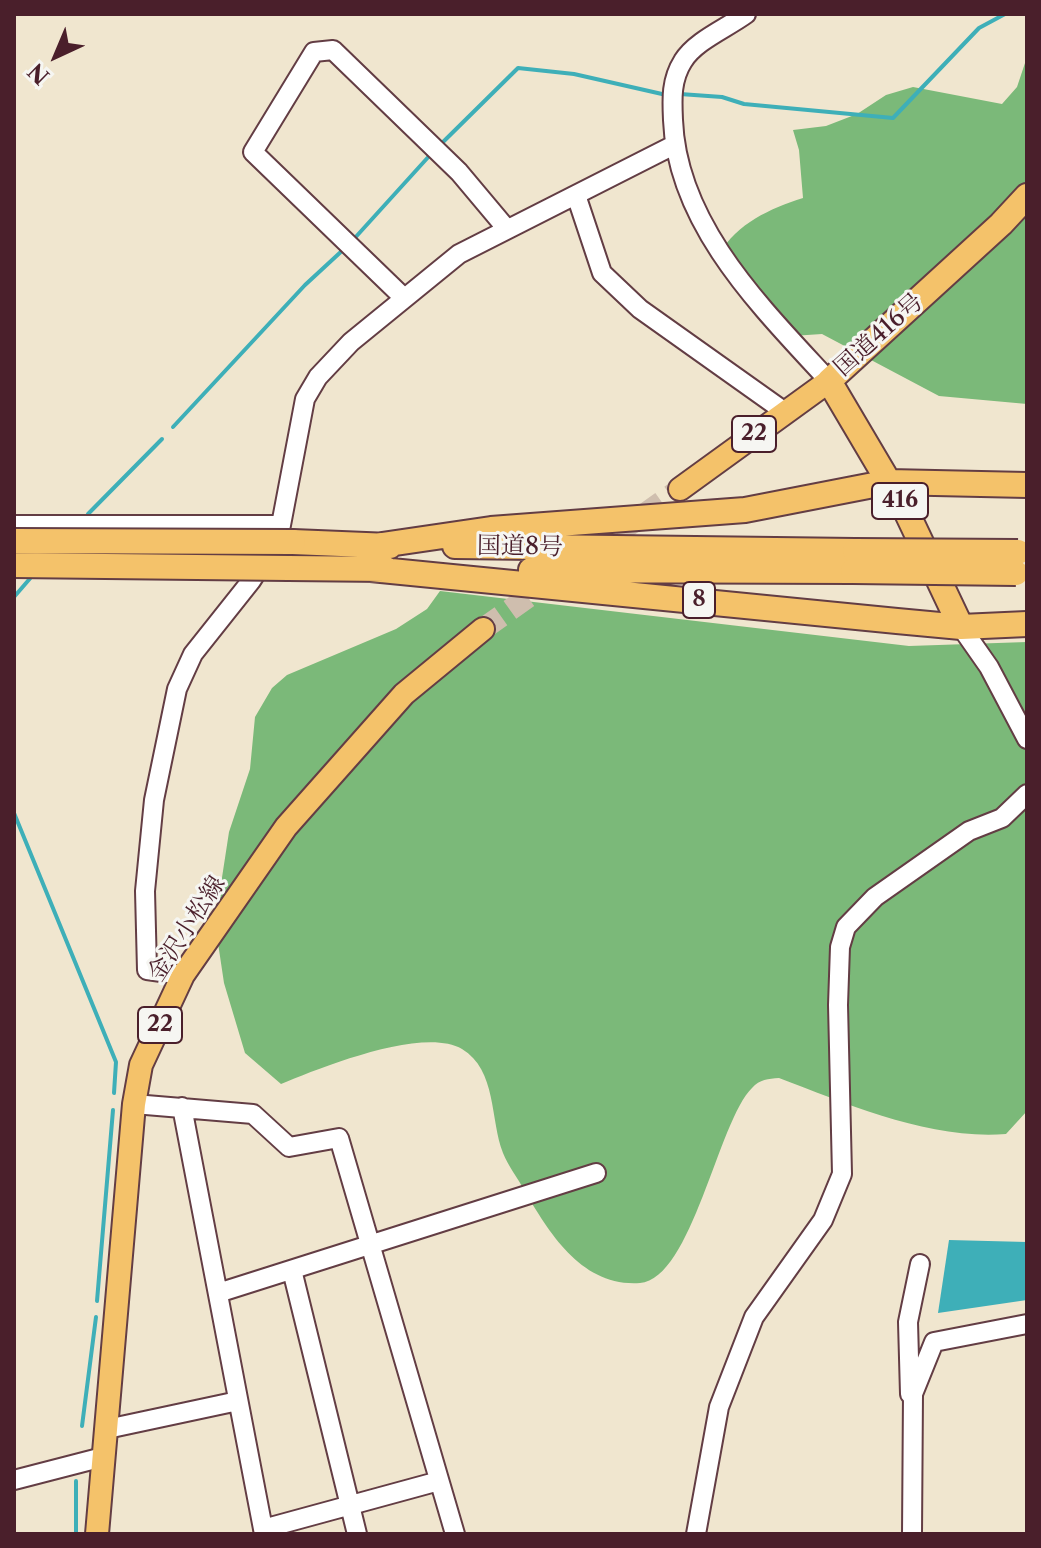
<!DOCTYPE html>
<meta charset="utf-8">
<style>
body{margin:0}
#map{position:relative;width:1041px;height:1548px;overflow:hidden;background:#f0e6cf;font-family:"Libre Caslon Text",serif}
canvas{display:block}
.frame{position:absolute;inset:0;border:16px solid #4a1f2b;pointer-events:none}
.north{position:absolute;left:16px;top:16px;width:80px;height:80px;-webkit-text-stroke:6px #f6f6f2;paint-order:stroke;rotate:224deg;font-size:22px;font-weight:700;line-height:32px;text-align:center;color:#4a1f2b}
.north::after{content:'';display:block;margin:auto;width:28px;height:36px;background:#4a1f2b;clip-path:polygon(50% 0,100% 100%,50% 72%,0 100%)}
</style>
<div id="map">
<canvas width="1041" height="1548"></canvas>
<div class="frame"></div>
<div class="north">N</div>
</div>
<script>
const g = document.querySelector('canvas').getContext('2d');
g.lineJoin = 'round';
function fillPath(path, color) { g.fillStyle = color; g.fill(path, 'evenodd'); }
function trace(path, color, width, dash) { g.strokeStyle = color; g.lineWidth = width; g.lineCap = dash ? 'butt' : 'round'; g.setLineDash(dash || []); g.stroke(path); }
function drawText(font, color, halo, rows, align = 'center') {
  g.font = font + ' "Libre Caslon Text","Noto Serif JP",serif'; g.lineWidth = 6; g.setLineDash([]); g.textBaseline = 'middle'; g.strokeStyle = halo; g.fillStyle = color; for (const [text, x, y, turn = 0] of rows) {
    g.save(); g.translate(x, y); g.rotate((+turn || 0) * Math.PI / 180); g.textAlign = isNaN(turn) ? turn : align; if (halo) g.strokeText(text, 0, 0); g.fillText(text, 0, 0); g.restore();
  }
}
fillPath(new Path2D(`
 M1027 57V404L939 396 822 334 792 336 719 254C738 223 769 209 803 198L799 150 793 130 826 126 857 114 886 95 913 87 1002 104 1017 87Z
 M440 591 909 646 1027 642V1111L1006 1134C930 1140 850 1105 779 1078 768 1079 760 1079 752 1088 718 1121 692 1279 640 1283 582 1287 550 1234 524 1190 518 1178 508 1166 503 1153 490 1120 497 1070 462 1049 423 1026 320 1068 281 1084L245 1053 224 983 215 923 229 832 250 769 255 717 272 688 287 675 396 629 427 609Z`), '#7bb979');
fillPath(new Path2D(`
 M949 1240 1027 1242V1300L938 1313Z`), '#3eafb8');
trace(new Path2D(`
 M680 94 722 97 744 104 893 118 979 28 1005 14
 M442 143 518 68 574 74 662 94
 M353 240 431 154
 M173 427 305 285 344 249
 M88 514 162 439
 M14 597 33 575
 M14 813 116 1062 114 1093
 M97 1301 113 1110
 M82 1426 96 1317
 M76 1534V1481`), '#3eafb8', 4);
trace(new Path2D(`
 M590 553 680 489
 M483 629 552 580`), '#cfbeae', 22, [22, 11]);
const minor = new Path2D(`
 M746 14C727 28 695 41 683 61 671 80 672 99 673 120 677 225 762 308 829 381
 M576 195 602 273 640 309 785 412
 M403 297 253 152 314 52 333 50 459 172 506 228
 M14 525H281
 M961 627 989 667 1027 739
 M183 975 147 970 145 891 154 800 177 689 193 654 251 581 269 553 281 525 305 399 318 377 351 342 459 254 674 145
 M134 1104 253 1114 289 1147 339 1138 455 1534
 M182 1107 264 1534
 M292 1270 357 1534
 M218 1293 596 1173
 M910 1394 908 1322 920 1264
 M107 1429 238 1401
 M14 1480 103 1457
 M263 1529 439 1481
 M696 1534 719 1407 754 1317 823 1220 842 1174 838 1005 840 947 846 927 875 897 969 831 1002 818 1027 794
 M912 1534 913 1394 934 1342 1027 1324`);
const major = new Path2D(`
 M680 489 829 381
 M97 1534 134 1104 141 1065 183 975 286 827 404 694 483 629`);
const highway = new Path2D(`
 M293 542 390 546
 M375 546 491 529 745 510 889 482 1027 485
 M455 546 855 551
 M288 568 386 569
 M371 569 897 621 961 627 1027 624
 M531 570 853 571
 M961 627 907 513 829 381 1001 224 1027 196`);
trace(minor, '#633d44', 22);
trace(major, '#633d44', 26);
trace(highway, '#633d44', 28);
trace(minor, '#fff', 18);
trace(major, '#f4c26a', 22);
trace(highway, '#f4c26a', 24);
const highwayBridge = new Path2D(`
 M14 541 293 542
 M855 551 1018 552
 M14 565 288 568
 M853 571 1016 573`);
trace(highwayBridge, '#633d44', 28, []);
trace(highwayBridge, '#f4c26a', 24);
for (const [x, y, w] of [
 [754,434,44],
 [900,501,56],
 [699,600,32],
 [160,1025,44]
]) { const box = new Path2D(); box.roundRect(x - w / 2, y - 18, w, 36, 6); g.fillStyle = '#f6f6f2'; g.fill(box); trace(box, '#4a1f2b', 2); }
drawText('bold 22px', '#4a1f2b', null, [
 ["22",754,434],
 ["416",900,501],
 ["8",699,600],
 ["22",160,1025]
]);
drawText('24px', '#4a1f2b', '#f6f6f2', [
 ["国道416号",879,335,-42],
 ["国道8号",520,547,1],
 ["金沢小松線",187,929,-57]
]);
</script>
